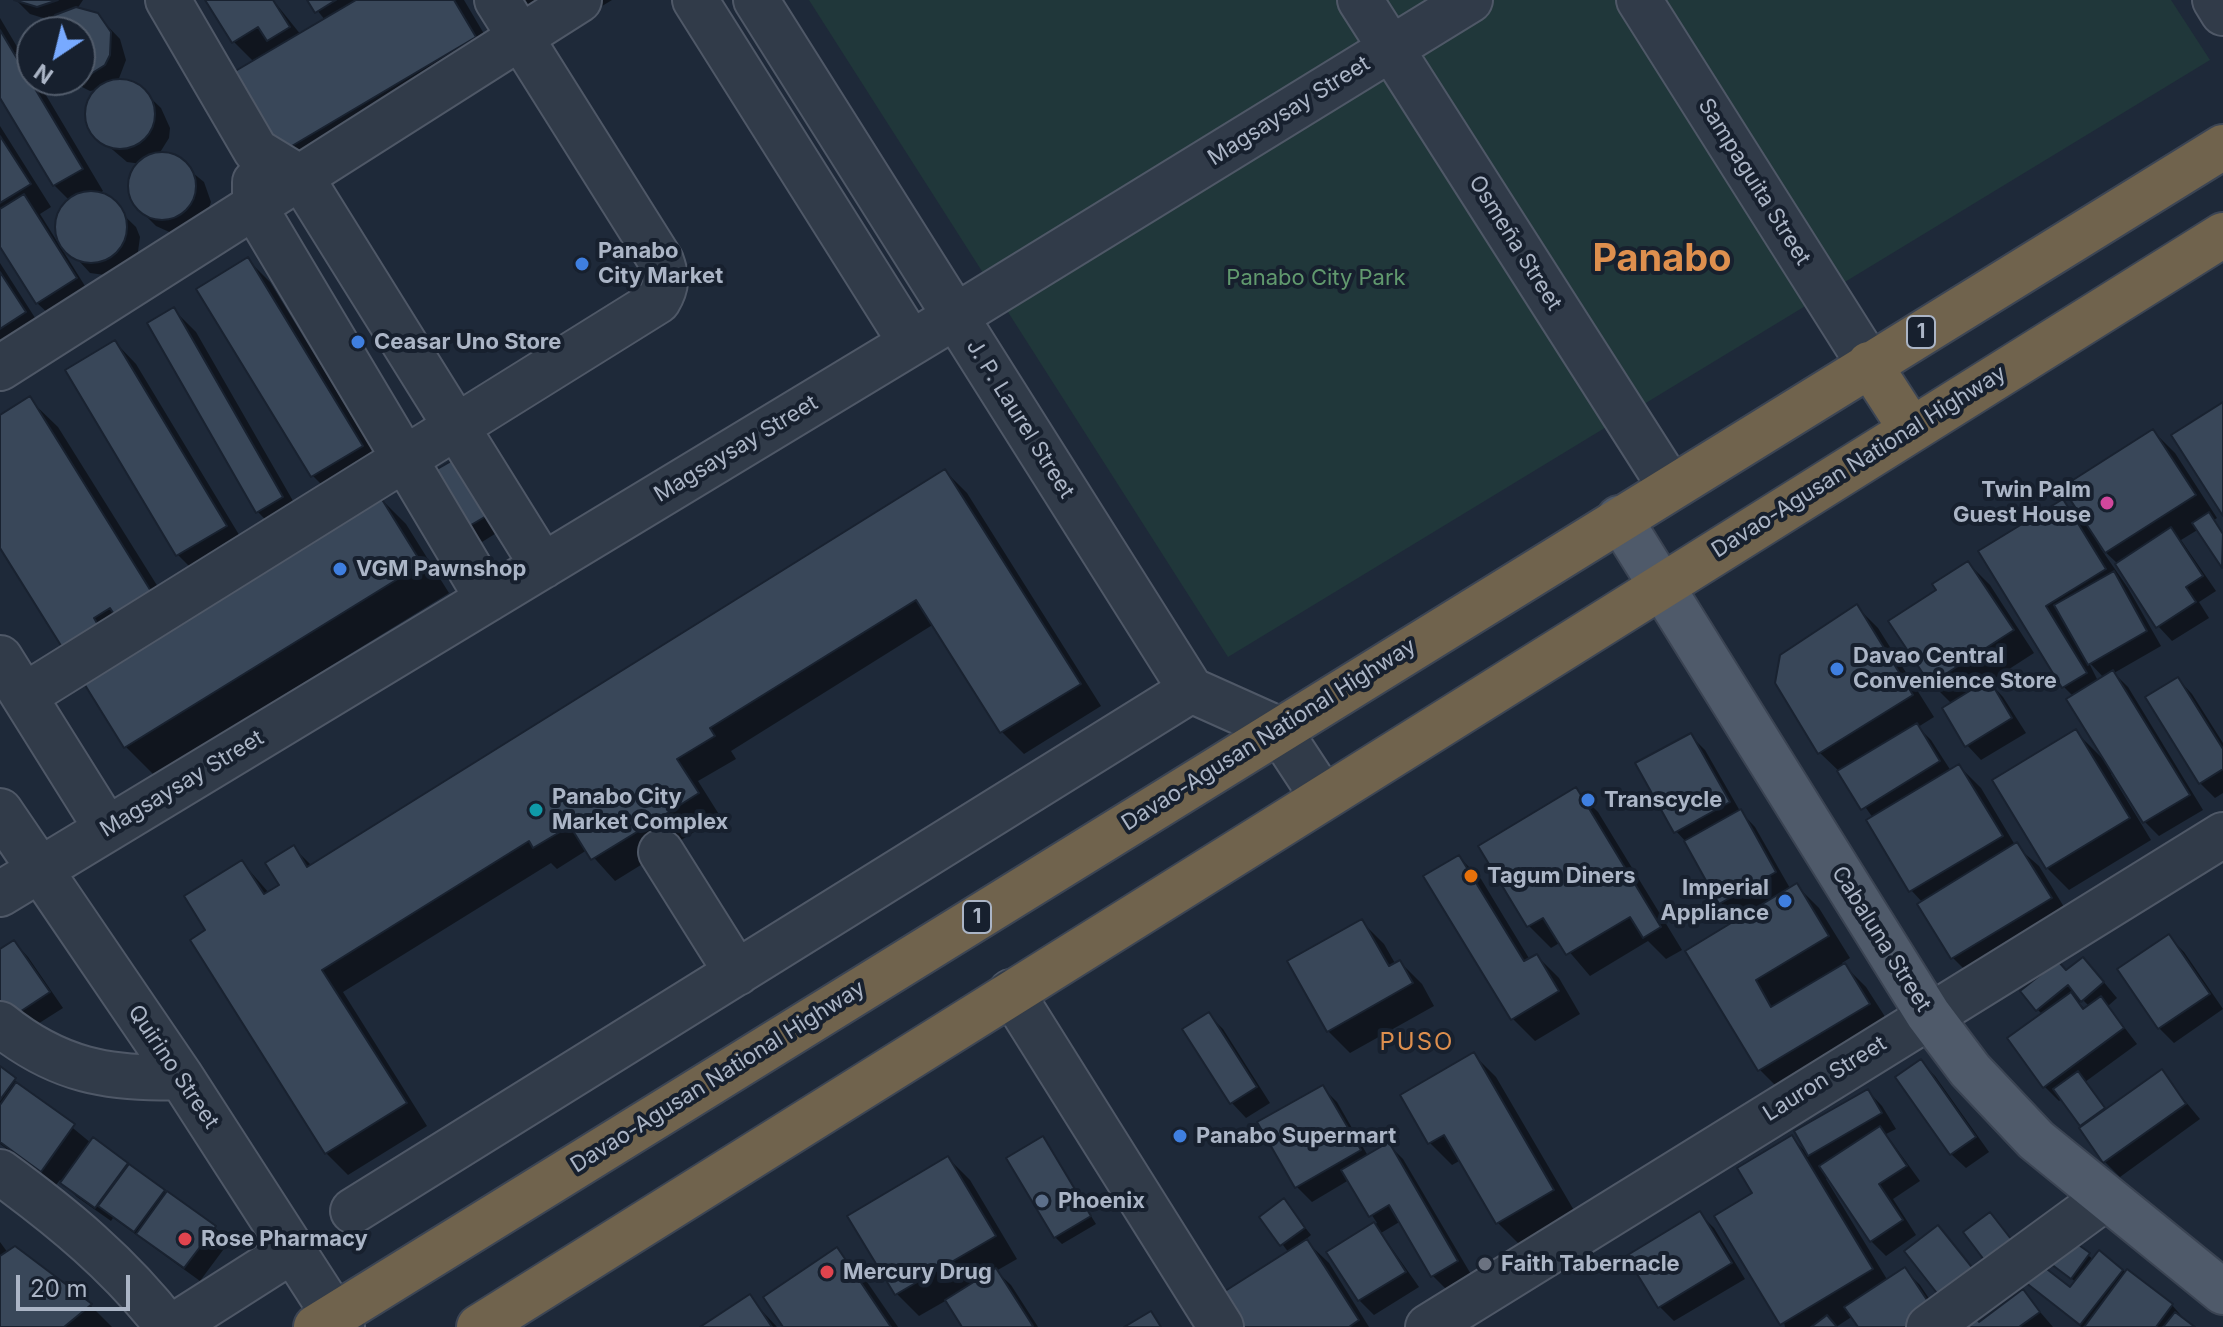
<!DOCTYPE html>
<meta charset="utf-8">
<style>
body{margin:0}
#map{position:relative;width:2223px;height:1327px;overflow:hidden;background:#1e2939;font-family:Inter,sans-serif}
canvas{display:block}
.north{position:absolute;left:16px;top:16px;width:80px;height:80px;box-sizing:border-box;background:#17202e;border:2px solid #525c6b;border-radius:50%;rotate:215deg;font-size:22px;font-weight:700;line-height:32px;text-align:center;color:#abb5c6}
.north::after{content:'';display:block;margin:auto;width:28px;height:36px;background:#78aaff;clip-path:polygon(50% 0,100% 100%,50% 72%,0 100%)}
.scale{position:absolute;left:16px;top:1275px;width:114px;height:36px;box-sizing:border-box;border:4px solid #abb5c6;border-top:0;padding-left:10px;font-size:24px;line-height:28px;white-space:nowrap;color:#abb5c6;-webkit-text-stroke:6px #17202e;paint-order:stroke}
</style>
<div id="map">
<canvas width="2223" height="1327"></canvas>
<div class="north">N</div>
<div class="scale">20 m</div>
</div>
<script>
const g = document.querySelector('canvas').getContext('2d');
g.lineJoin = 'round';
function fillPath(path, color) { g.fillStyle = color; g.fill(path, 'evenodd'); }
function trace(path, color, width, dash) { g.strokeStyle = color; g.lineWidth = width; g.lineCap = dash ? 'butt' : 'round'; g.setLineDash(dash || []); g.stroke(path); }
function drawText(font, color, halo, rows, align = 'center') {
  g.font = font + ' Inter,sans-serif'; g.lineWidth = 8; g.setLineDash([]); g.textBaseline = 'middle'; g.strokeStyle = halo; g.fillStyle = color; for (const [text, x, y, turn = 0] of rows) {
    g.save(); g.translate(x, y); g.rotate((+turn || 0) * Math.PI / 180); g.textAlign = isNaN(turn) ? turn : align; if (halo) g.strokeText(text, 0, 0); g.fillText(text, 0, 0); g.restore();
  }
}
fillPath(new Path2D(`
 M809 0H2171L2210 60 1228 657Z`), '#20373a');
fillPath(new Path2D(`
 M16 0H83L77 9 97 15 120 39 126 60 118 81 137 85 161 108 170 128 169 138 159 154 171 155 204 182 211 202 204 222 176 235 156 226 140 210 130 191 134 171 141 164 127 162 93 133 87 111 96 90 90 91 68 80H80V32H47L53 21 30 14Z
 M207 0H273L301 35 325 20 309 0H464L503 66 310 180 282 151 254 62 234 42Z
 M520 0H612L553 36Z
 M0 18 32 72V80H37L103 191 96 196 105 197 136 227 140 237 137 259 112 276 90 273 59 239 57 228 64 207 71 202 54 185 0 94Z
 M0 126 51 207 40 214 90 294 52 317 37 303 0 243Z
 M248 260 270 282 384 469 335 498 313 476 199 289Z
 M0 263 46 335 0 364Z
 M174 310 196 332 304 520 279 534 258 512Z
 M115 342 136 364 247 548 200 577 178 555Z
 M29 399 58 427 178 619 378 496 406 524 449 593 154 775 126 747 0 544V417Z
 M2153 431 2175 453 2217 518 2214 520 2223 533V566L2199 529 2181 540 2216 591 2199 602 2209 618 2172 641 2158 626 2118 564 2099 546 2128 588 2161 646 2114 673 2128 687 2203 810 2159 836 2145 822 2114 772 2111 774 2151 840 2069 890 2047 868 2076 732 2104 760 2073 696 2064 687 1981 552 2063 502 2088 526ZM2088 661 2104 678 2098 681Z
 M945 471 967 493 1101 706 1024 754 1002 732 934 624 731 751 736 759 698 781 720 816 615 881 587 850 557 869 551 863 343 992 427 1126 348 1175 326 1153 208 931 242 862 269 893 282 885 293 847 312 866Z
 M474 473 506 527 482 542 467 527Z
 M1968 563 1990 585 2034 653 1989 682 2003 697 2026 733 1981 760 1967 745 1952 704 1931 683 1939 590Z
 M1857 607 1878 628 1934 717 1918 727 1931 740 1951 771 1959 766 1981 788 2015 845 2039 866 2072 920 1975 980 1953 958 1919 905 1923 903 1911 890 1873 818 1842 774 1820 753Z
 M2178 679 2192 694 2223 743V793L2215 798 2200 783Z
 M1690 735 1705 750 1740 811 1755 827 1791 890 1797 886 1819 908 1850 958 1842 963 1866 987 1891 1026 1782 1092 1760 1070 1688 952 1754 912 1752 908 1735 918 1721 903 1687 843 1676 831Z
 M1576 790 1598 812 1682 950 1666 959 1648 941 1590 976 1561 942 1551 948 1529 926 1481 847Z
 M1459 857 1481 879 1530 960 1537 956 1559 978 1580 1014 1535 1041 1513 1019Z
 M1362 922 1384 944 1396 965 1400 962 1422 984 1434 1006 1350 1053 1328 1031Z
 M2169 937 2184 952 2223 1009 2174 1043 2159 1028 2120 970Z
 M14 942 28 957 63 1008 22 1034 0 951Z
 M2067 972 2097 974 2117 998 2108 1006 2137 1044 2085 1082 2107 1111 2161 1072 2200 1119 2120 1177 2105 1162 2062 1099 2059 1101 2044 1086 2043 1015 2038 1010ZM2083 1000 2090 1007 2086 1010 2079 1003Z
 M1209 1015 1223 1029 1270 1103 1246 1118 1232 1103 1184 1029Z
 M1474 1055 1496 1077 1575 1212 1519 1244 1497 1222 1461 1160 1452 1165 1430 1143Z
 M1920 1061 1935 1076 1989 1152 1966 1168 1951 1154Z
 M0 1068 91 1143 93 1140 214 1227 229 1242 200 1281 113 1218 111 1221 77 1197 60 1180 56 1185 0 1144Z
 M1322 1087 1337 1102 1368 1156 1388 1144 1403 1159 1472 1276 1447 1290 1433 1276 1401 1221 1381 1233 1419 1287 1374 1315 1359 1300 1329 1253 1377 1223 1349 1180 1312 1202 1297 1187Z
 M1868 1091 1882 1106 1896 1129 1886 1134 1920 1181 1893 1199 1916 1235 1886 1256 1871 1241 1828 1177 1826 1179 1888 1281 1905 1270 1920 1285 1946 1324 1860 1327 1853 1316 1836 1327H1785L1755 1194 1792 1138 1808 1154Z
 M1043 1139 1096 1224 1062 1244 1055 1237Z
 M948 1158 970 1180 1017 1259 996 1271 1011 1285 1038 1327H965L947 1300 919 1316 897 1294 850 1217Z
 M1284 1201 1311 1235 1305 1240 1329 1263 1369 1327H1246L1289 1253 1262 1217Z
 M1700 1214 1714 1228 1745 1279 1674 1321 1660 1307Z
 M2066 1238 2094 1260 2099 1253 2172 1305 2191 1327H2081L2028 1282 2071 1290 2076 1282 2057 1268Z
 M0 1242 8 1253 15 1249 91 1306 112 1327H0Z
 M836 1250 865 1279 898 1327H786Z
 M2023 1292 2053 1327H1965L1979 1324Z
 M749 1297 777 1327H704Z`), '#0007');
const building = new Path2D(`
 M14 0H58L37 7Z
 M205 0H273L290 27 267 41 258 27 232 43Z
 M307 0H336L315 13Z
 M356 0H454L476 37 280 153 232 73Z
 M76 7 98 13 111 32 110 55 105 65 86 77H80V32H44L55 15Z
 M0 30 83 169 53 186 0 98Z
 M85 114a35 35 0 1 1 70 0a35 35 0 1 1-70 0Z
 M0 136 31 184 0 203Z
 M128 186a34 34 0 1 1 68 0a34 34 0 1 1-68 0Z
 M55 227a36 36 0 1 1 72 0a36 36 0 1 1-72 0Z
 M24 194 77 278 36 304 0 247V209Z
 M248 257 363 446 311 477 196 289Z
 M0 272 26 312 0 329Z
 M174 307 283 497 256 513 147 323Z
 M115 340 227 526 176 556 65 370Z
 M30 396 154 596 117 619 110 608 94 618 101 630 65 652 0 548V415Z
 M2223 402V516L2171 435Z
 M2153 429 2196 495 2105 553 2062 487Z
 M460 456 493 512 466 528 432 472Z
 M945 469 1081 684 1000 733 916 600 710 728 715 736 677 759 699 793 645 827 591 860 570 826 533 848 529 841 322 970 407 1103 325 1154 190 940 205 930 184 896 242 860 264 894 279 885 265 863 294 845 307 867Z
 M378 493 422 564 124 748 80 677Z
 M2063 499 2106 569 2046 606 2087 673 2062 688 1978 551Z
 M2209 512 2223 534 2222 568 2192 523Z
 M2171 527 2203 576 2186 587 2196 602 2156 628 2115 564Z
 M1968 561 2014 630 1930 684 1888 621 1936 590 1932 584Z
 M2114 571 2147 631 2088 665 2054 605Z
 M1857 604 1913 695 1818 754 1775 683 1780 655Z
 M2113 670 2190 795 2143 823 2066 699Z
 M2178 677 2223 749V769L2199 784 2145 697Z
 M1989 679 2012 718 1965 747 1942 708Z
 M1917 723 1940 761 1861 810 1837 771Z
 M2076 729 2130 818 2046 869 1992 780Z
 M1691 733 1730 802 1674 833 1635 763Z
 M1959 764 2003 836 1909 892 1866 820Z
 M1576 787 1661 927 1643 938 1630 917 1566 955 1543 918 1527 927 1478 846Z
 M1741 809 1776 872 1719 904 1684 841Z
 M2017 842 2052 898 1951 959 1917 904Z
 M1459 855 1524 961 1537 954 1559 991 1511 1020 1423 876Z
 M1797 883 1829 936 1756 980 1771 1007 1845 963 1870 1004 1758 1071 1685 951Z
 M1362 919 1389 966 1400 960 1413 983 1327 1032 1287 961Z
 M2169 934 2210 994 2158 1029 2117 969Z
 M14 940 50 992 6 1021 0 1012V949Z
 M2083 957 2104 982 2081 1002 2068 985 2036 1011 2020 991 2058 961 2066 970Z
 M2071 992 2083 1009 2101 996 2124 1028 2043 1088 2007 1038Z
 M1209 1012 1257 1087 1230 1104 1182 1029Z
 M1474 1052 1554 1190 1496 1224 1444 1135 1428 1144 1400 1095Z
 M1921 1059 1976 1137 1950 1155 1895 1077Z
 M0 1066 16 1078 0 1100Z
 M2162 1069 2186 1104 2103 1163 2079 1128Z
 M2078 1071 2105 1108 2080 1126 2053 1089Z
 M16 1082 75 1124 41 1172 0 1142V1105Z
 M1323 1085 1361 1150 1295 1188 1257 1122Z
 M1868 1089 1882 1113 1808 1156 1794 1131Z
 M1880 1126 1907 1166 1879 1184 1903 1220 1870 1242 1819 1166Z
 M1792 1135 1873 1269 1780 1325 1714 1216 1752 1193 1737 1168Z
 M1043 1136 1091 1216 1054 1238 1006 1158Z
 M93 1137 128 1163 95 1208 60 1183Z
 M1389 1142 1458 1261 1431 1277 1389 1205 1369 1217 1341 1170Z
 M948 1156 996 1236 895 1295 847 1216Z
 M129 1164 165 1190 134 1232 98 1206Z
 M167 1191 216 1226 184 1268 136 1234Z
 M1284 1198 1305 1228 1280 1246 1259 1217Z
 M1700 1211 1732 1263 1658 1308 1626 1256Z
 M1990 1212 2018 1248 1991 1269 1963 1232Z
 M1374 1222 1406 1272 1358 1301 1326 1252Z
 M1938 1225 1975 1271 1940 1297 1904 1251Z
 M2066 1236 2090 1253 2071 1279 2047 1261Z
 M1307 1239 1359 1320 1349 1327H1244L1222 1293Z
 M15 1246 92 1304 64 1327H0V1256Z
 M837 1247 891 1327H783L763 1297Z
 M2099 1250 2123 1270 2080 1325 2025 1282 2039 1263 2070 1287Z
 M1905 1267 1933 1309 1905 1327H1858L1844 1307Z
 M996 1268 1033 1326 1031 1327H962L945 1300Z
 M2127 1269 2173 1304 2156 1327H2084Z
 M2023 1289 2040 1312 2019 1327H1961L1975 1317 1979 1322Z
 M750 1294 772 1327H700Z
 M1151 1311 1161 1327H1124Z
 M2175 1312 2195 1327H2163Z
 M1827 1315 1837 1327H1811Z`);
fillPath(building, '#394759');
trace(building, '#192230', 2);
const minor = new Path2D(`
 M168 0 256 151 302 179 543 566
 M695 0 911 343
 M756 0 1191 690 1278 729 1322 796
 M1360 0 1670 486
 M1639 0 1869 364
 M2215 0 2223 13
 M255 182V208L488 599
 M0 368 579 0
 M0 658 107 829
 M24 696 658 301C667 286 667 277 661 261L497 0
 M0 811 181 1077 342 1327
 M661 852 737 973
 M0 894 956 316 1470 0
 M1011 992 1221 1327
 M0 1024C57 1070 109 1080 181 1077
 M0 1172C63 1218 120 1265 168 1327
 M353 1211 1191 690
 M172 1327 293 1250
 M1428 1327 2223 835
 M1929 1327 2104 1199`);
const major = new Path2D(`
 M1619 518 1928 1014 1970 1070 2036 1140 2223 1292`);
const highway = new Path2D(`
 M1869 364 1911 429
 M316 1327 2223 147
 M479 1327 2223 235`);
trace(minor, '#4f5867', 48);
trace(major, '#3b4453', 48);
trace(highway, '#3c4554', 48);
trace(minor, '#313b49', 44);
trace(major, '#4f5a6a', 44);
trace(highway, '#70634d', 44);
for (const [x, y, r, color] of [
 [582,264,8,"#3f7fe0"],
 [358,342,8,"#3f7fe0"],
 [2107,503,8,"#d1479c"],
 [340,569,8,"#3f7fe0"],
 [1837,669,8,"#3f7fe0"],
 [1588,800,8,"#3f7fe0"],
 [536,810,8,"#0f9aa8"],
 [1471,876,8,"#e8710a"],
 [1785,901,8,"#3f7fe0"],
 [1180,1136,8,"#3f7fe0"],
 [1042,1201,8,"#5c6f8a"],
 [185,1239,8,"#e0444e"],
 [1485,1264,8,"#6b7280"],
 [827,1272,8,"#e0444e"]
]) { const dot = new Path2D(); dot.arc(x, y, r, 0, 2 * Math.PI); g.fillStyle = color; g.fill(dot); trace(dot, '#17202e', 3); }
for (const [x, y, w] of [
 [1921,332,28],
 [977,917,28]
]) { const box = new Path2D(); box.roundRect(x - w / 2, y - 16, w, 32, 6); g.fillStyle = '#17202e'; g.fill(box); trace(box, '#abb5c6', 2); }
drawText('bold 20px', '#abb5c6', null, [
 ["1",1921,332],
 ["1",977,917]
]);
drawText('22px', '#abb5c6', '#17202e', [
 ["Magsaysay Street",1289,111,-32],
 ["Sampaguita Street",1754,182,58],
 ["Osmeña Street",1515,243,58],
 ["J. P. Laurel Street",1020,419,58],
 ["Magsaysay Street",736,449,-31],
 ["Davao-Agusan National Highway",1859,462,-32],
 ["Davao-Agusan National Highway",1269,735,-32],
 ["Magsaysay Street",182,784,-31],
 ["Cabaluna Street",1881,939,58],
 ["Quirino Street",173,1067,56],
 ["Davao-Agusan National Highway",718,1077,-32],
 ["Lauron Street",1825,1079,-32]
]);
drawText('bold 22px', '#abb5c6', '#17202e', [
 ["Panabo",598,251],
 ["City Market",598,276],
 ["Ceasar Uno Store",374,342],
 ["Twin Palm",2091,490,"right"],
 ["Guest House",2091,515,"right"],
 ["VGM Pawnshop",356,569],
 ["Davao Central",1853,656],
 ["Convenience Store",1853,681],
 ["Panabo City",552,797],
 ["Market Complex",552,822],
 ["Transcycle",1604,800],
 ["Tagum Diners",1487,876],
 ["Imperial",1769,888,"right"],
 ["Appliance",1769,913,"right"],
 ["Panabo Supermart",1196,1136],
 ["Phoenix",1058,1201],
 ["Rose Pharmacy",201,1239],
 ["Faith Tabernacle",1501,1264],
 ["Mercury Drug",843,1272]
], 'left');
drawText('22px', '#61996e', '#17202e', [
 ["Panabo City Park",1316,278]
]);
g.letterSpacing = '2px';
drawText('24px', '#de8f4e', '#17202e', [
 ["PUSO",1417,1043]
]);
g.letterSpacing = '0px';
drawText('bold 38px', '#de8f4e', '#17202e', [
 ["Panabo",1662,260]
]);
</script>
